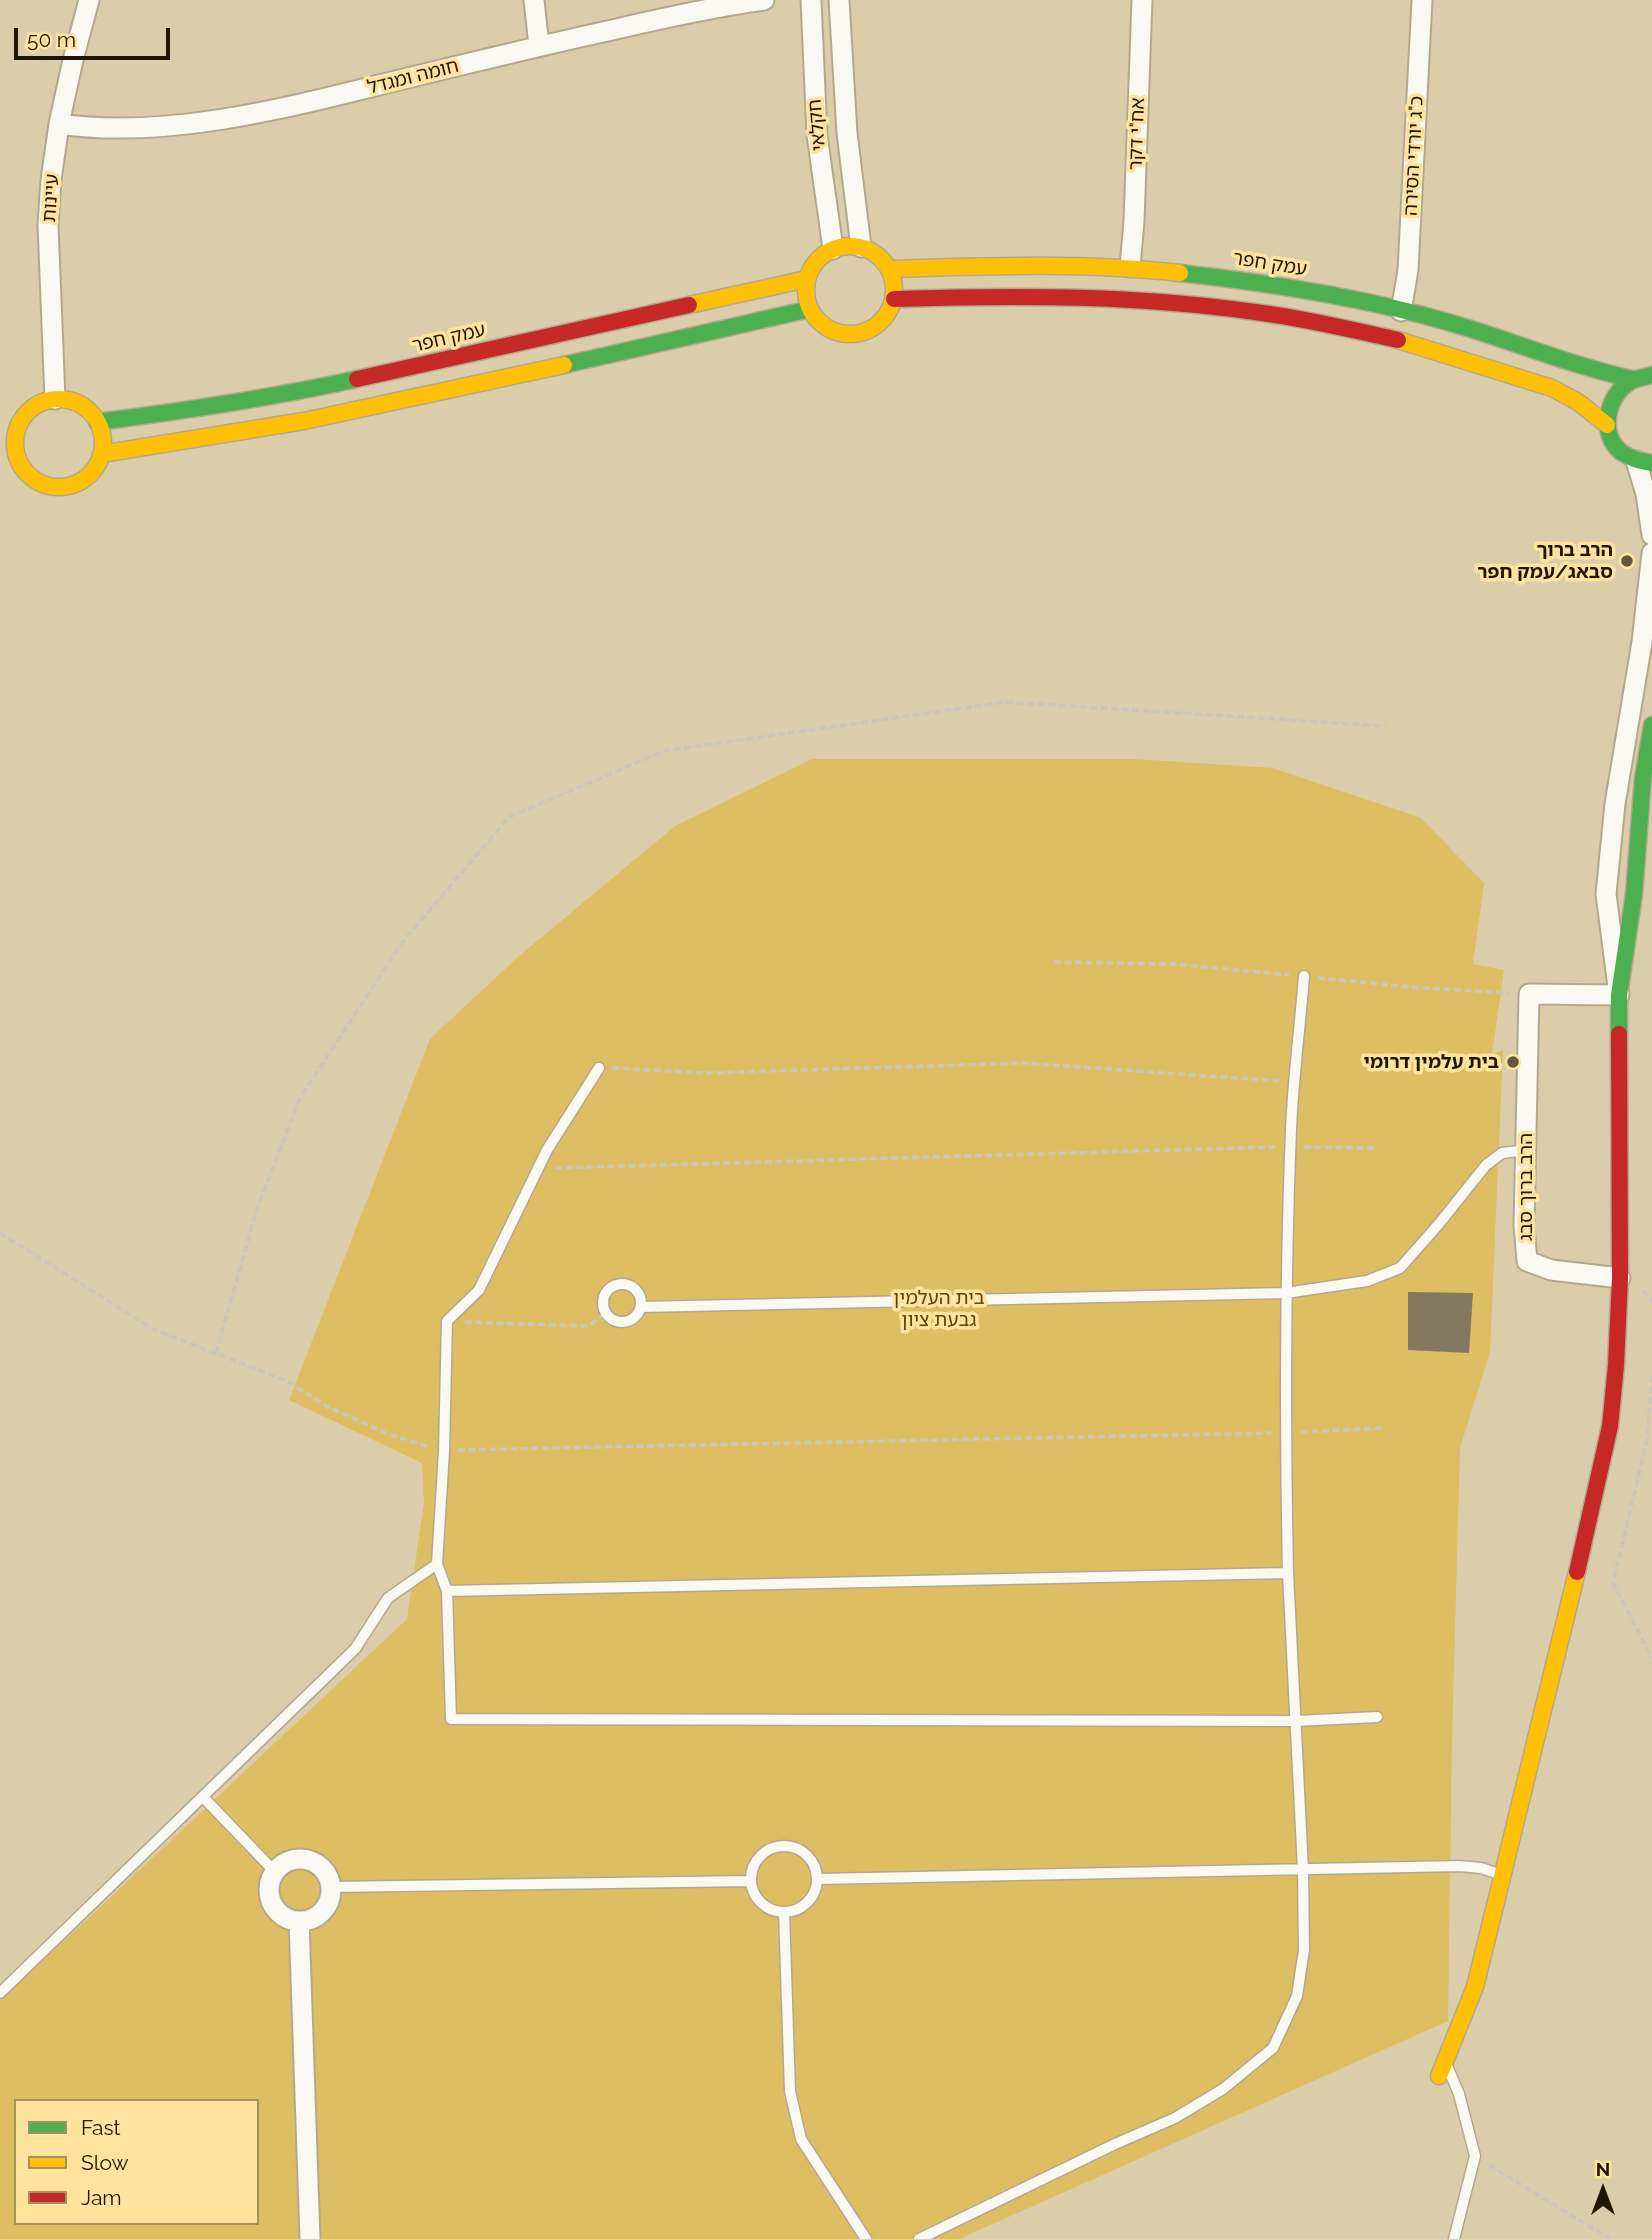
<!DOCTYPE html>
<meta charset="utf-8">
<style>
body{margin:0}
#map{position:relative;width:1652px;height:2239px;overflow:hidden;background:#dbcda9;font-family:Raleway,sans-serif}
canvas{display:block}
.legend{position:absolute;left:14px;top:2099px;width:245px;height:126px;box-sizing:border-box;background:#fee39f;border:2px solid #a5915f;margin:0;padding:9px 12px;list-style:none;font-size:21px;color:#1f1500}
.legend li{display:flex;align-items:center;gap:14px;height:35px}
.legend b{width:35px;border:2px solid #a5915f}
.north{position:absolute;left:1568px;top:2155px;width:70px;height:70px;-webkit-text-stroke:5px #fee39f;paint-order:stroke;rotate:0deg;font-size:19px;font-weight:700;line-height:28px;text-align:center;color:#1f1500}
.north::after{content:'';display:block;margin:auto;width:24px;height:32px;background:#1f1500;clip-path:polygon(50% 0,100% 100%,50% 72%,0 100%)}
.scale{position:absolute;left:14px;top:28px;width:156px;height:32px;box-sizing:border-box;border:4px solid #1f1500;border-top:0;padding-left:9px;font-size:21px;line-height:24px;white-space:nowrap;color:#1f1500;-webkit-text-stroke:5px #fee39f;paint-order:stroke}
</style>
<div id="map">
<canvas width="1652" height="2239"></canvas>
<ul class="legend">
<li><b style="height:9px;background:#4caf50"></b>Fast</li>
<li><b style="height:9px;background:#ffc107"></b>Slow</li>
<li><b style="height:9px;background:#c62828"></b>Jam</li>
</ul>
<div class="north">N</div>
<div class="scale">50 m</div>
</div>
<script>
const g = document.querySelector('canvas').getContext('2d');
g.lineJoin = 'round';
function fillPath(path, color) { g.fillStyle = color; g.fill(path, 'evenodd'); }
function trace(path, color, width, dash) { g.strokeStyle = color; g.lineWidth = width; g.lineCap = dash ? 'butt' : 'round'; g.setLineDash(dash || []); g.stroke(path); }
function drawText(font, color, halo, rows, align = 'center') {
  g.font = font + ' Raleway,"Noto Sans Hebrew",sans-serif'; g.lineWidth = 7; g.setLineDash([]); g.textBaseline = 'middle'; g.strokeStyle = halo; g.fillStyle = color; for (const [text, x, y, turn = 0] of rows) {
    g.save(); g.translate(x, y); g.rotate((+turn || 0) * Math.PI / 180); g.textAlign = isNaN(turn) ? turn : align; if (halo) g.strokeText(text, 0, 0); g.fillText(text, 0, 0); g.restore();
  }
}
fillPath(new Path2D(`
 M812 759H1135L1273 768 1421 818 1484 883 1473 964 1504 970 1492 1054 1503 1050 1490 1352 1460 1448 1452 1739 1448 2021 959 2239H0V2001L407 1619 424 1503 422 1463 289 1400 430 1039 519 956 675 826ZM16 2101H257V2223H16Z`), '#ddbe63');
fillPath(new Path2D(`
 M1408 1292 1473 1293 1469 1353 1408 1350Z`), '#837960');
const lane = new Path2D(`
 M599 1068 547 1150 479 1290 447 1321 444 1451 437 1564 447 1591 1288 1573C1285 1426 1285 1278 1291 1130 1293 1079 1300 1028 1304 976
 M603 1303a19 19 0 1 1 38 0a19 19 0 1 1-38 0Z
 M641 1307 1286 1293 1367 1281 1400 1268 1438 1225 1486 1165 1502 1153 1526 1150
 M447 1591 451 1719 1295 1721 1377 1717
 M203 1797 275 1872
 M751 1879a33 33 0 1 1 66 0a33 33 0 1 1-66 0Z
 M818 1879 1459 1866 1481 1868 1502 1875
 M331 1887 751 1881
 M784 1912 790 2091 801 2139 866 2239
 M0 1993 355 1649 388 1598 437 1564
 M1448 2068 1459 2094 1475 2156 1454 2239
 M919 2239 1115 2144 1175 2118 1223 2089 1273 2048 1297 1996 1304 1950 1303 1869 1288 1573`);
const street = new Path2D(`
 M534 0 539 46
 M811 0 817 135 833 249
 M839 0 847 133 861 247
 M59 124C163 139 279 110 379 85 457 66 534 47 612 30 663 18 712 7 764 0
 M1130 267 1134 221 1142 0
 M1401 311 1408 270 1422 0
 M55 399 48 225 51 180 59 124 73 60 89 0
 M1636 461 1646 494 1652 535
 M1620 1278 1551 1270 1527 1261 1524 1225 1529 994 1619 995 1606 894 1615 804 1642 642 1652 553
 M269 1890a31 31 0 1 1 62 0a31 31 0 1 1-62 0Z
 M299 1921 310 2239`);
const fast = new Path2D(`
 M1180 273C1270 283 1361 297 1448 322 1510 340 1569 365 1632 379
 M564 365 810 309
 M1652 375C1645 377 1637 378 1631 381 1607 395 1598 433 1621 452 1631 459 1640 461 1652 463
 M97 422C184 411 271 398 357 379
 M1619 1034V995L1634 894 1643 778 1652 725`);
const slow = new Path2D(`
 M806 290a44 44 0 1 1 88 0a44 44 0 1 1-88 0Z
 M890 269C987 266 1083 262 1180 273
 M689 305 807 279
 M1398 340 1552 388 1578 402 1607 425
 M15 443a44 44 0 1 1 88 0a44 44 0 1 1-88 0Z
 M101 454 304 421 564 365
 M1439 2076 1475 1987 1577 1572`);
const jam = new Path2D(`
 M894 299C1017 295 1140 295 1262 313 1308 319 1353 330 1398 340
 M357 379 689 305
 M1577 1572 1610 1426 1616 1365 1620 1278 1619 1034`);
trace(lane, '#b3a88c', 13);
trace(street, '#b3a88c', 23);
trace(fast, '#b3a88c', 19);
trace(slow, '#b3a88c', 19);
trace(jam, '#b3a88c', 19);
trace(new Path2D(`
 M1054 962 1175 964 1289 975
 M1318 978 1410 987 1509 993
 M612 1068 707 1073 1023 1063 1279 1081
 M1304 1147 1375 1148
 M555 1168 1275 1147
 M0 1233 153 1329 287 1381 328 1407 388 1434 430 1447
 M1643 1291 1652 1301
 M465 1322 589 1326 605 1313
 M216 1353 257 1209 299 1100 401 944 509 817 664 751 1005 702 1385 726
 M1652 1376 1647 1440 1613 1583 1652 1658
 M1301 1432 1383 1428
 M458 1450 1272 1433
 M1489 2165 1610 2239`), '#cac6bc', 3.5, [7, 3.5]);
trace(lane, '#faf8f2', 10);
trace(street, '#faf8f2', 19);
trace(fast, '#4caf50', 16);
trace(slow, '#ffc107', 16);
trace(jam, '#c62828', 16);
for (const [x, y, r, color] of [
 [1627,561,7,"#61553b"],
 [1513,1062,7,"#61553b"]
]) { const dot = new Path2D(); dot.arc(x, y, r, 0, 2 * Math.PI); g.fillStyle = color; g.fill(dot); trace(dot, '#fee39f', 2.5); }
drawText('19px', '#1f1500', '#fee39f', [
 ["חומה ומגדל",413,77,-14],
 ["חקלאי",817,125,-95],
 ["אח\"י דקר",1137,134,-88],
 ["כ\"ג יורדי הסירה",1414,156,-87],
 ["עיינות",51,198,-86],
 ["עמק חפר",1270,264,9],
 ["עמק חפר",449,338,-13],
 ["הרב ברוך סבג",1526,1187,-90]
]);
drawText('bold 19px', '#1f1500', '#fee39f', [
 ["הרב ברוך",1613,550],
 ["סבאג/עמק חפר",1613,572],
 ["בית עלמין דרומי",1499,1062]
], 'right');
drawText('19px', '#594508', '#fee39f', [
 ["בית העלמין",939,1298],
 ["גבעת ציון",939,1320]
]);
</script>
